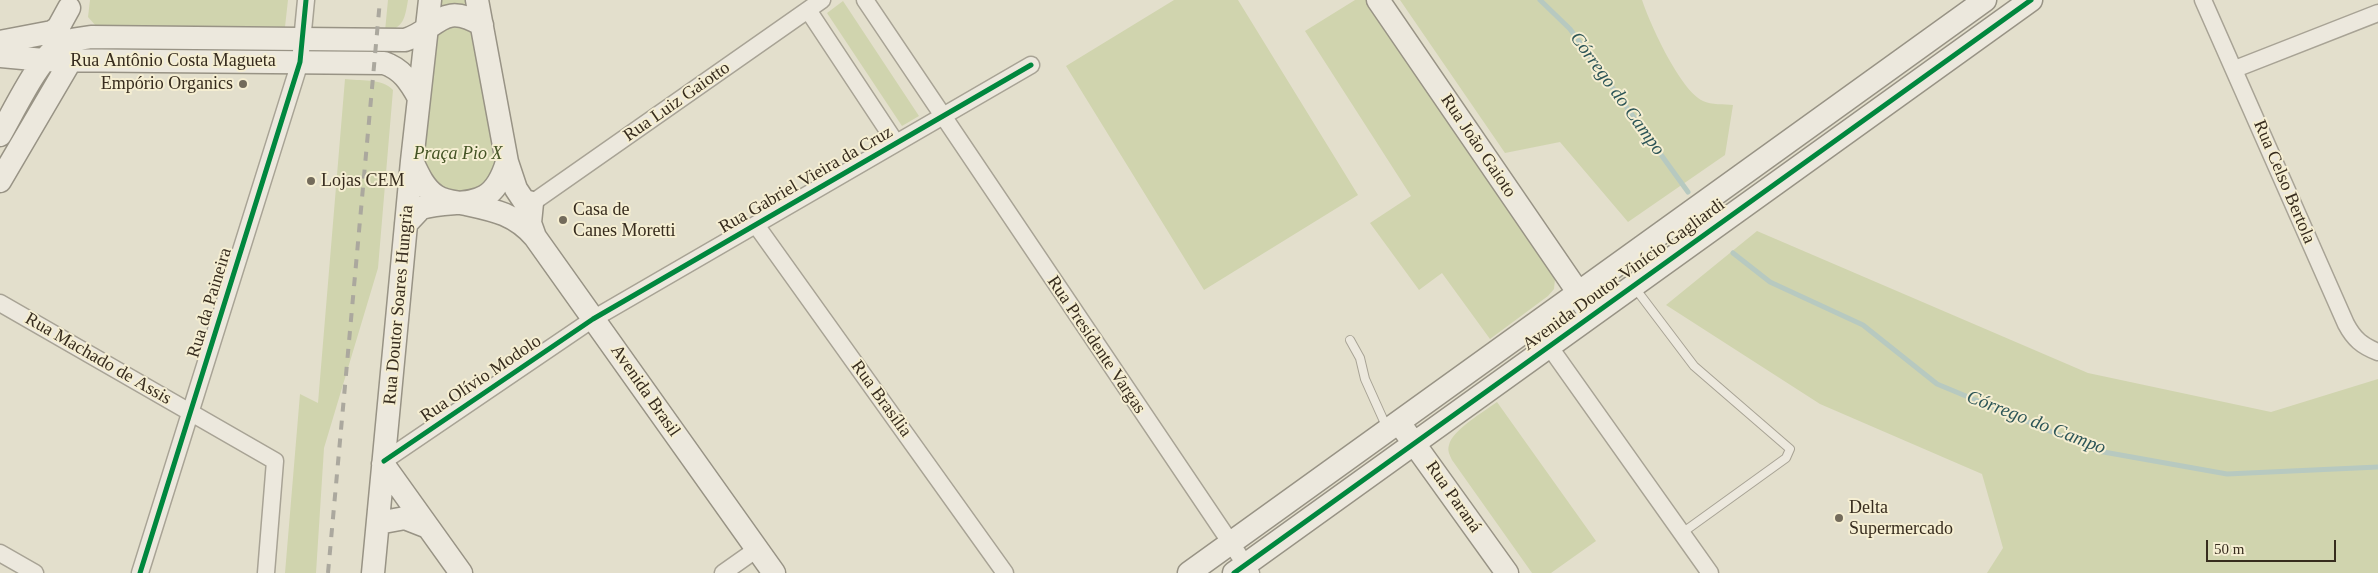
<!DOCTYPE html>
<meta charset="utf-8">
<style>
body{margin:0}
#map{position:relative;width:2378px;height:573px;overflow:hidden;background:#e3dfcc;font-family:Georgia,serif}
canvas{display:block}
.scale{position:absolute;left:2206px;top:540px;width:130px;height:22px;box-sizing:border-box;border:2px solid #372c1e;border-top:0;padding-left:6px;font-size:15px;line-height:18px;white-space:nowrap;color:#372c1e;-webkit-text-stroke:4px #f5eed2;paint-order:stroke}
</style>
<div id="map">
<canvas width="2378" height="573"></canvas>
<div class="scale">50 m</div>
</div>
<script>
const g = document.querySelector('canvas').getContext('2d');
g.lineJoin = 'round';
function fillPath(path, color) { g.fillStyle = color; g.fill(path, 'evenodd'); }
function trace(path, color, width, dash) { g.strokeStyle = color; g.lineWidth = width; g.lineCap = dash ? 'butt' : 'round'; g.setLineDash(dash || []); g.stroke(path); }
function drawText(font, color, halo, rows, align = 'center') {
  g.font = font + ' Georgia,serif'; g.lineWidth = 4; g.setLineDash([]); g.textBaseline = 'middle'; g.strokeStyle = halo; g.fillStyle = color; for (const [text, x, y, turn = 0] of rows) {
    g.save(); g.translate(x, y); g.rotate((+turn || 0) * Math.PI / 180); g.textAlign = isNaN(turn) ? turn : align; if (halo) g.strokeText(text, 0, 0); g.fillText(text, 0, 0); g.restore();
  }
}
fillPath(new Path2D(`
 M90 0H288L285 27 96 26 88 17Z
 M388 0H408C405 17 404 29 385 31Z
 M438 0H472L498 161 481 190 450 195 422 168Z
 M1174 0H1238L1358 195 1204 290 1066 66Z
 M1355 0H1366L1555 279 1554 289 1548 296 1490 339 1442 273 1419 290 1370 223 1411 196 1305 31Z
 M1400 0H1642C1650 24 1680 90 1703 101 1711 105 1725 104 1733 105L1725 155 1628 222 1560 142 1505 153Z
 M843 1 919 116 902 126 827 13Z
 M345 79C358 81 383 78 393 90L378 268 324 448 316 573H285L300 394 318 403Z
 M1757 231 2088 373 2271 412 2378 379V573H1987L2003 548 1982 474 1820 404 1666 305Z
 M1497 402 1596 541 1551 573H1532L1452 460C1450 455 1447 451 1449 445 1452 430 1485 411 1497 402Z`), '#d0d4ae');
trace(new Path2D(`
 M1540 0 1570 29 1688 192
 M1733 253 1770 282 1863 325 1937 384 2098 451 2227 474 2378 467`), '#b7c9c0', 5);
const lane = new Path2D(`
 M1635 288 1694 366 1790 449 1786 458 1682 533
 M1350 340 1360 358 1365 379 1387 428`);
const street = new Path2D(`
 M865 0 1251 573
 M2203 0 2346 324C2354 339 2362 346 2378 352
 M808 10 896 143
 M2235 69 2378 13
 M532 203 822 0
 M756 225 1005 573
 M0 303 275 461 266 573
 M1549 346 1710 573
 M384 461 593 319 1031 65
 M0 553 35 573
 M140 573 300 62 306 0
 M723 573 757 549`);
const secondary = new Path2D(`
 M477 0 507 162 516 189 524 201 532 203 530 223 535 237 774 573
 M1378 0 1578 292 1584 305
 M0 42 52 32 58 28 69 8
 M0 56 44 60 384 63C402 69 410 82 419 98
 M0 135C14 111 39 57 61 44 69 39 81 39 91 37L405 40C438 30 441 0 482 25
 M412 161C418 174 424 188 436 196 445 202 456 202 466 204 494 210 515 214 535 237
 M0 181 71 60
 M406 224 421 208C463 197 491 215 507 162
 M1405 431 1507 573
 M383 464 461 573
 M378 523 405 518 428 527
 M373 573 412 161 430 0
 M1189 573 1985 0
 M1234 573 2031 0`);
trace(lane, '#a8a395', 10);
trace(street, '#a8a395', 19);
trace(secondary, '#989385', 25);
trace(lane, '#ece8dd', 8);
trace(street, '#ece8dd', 16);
trace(secondary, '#ece8dd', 22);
trace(new Path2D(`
 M328 573 380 0`), '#aba89e', 4, [9, 9]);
trace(new Path2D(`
 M384 461 593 319 1031 65
 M140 573 300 62 306 0
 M1234 573 2031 0`), '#00873e', 5);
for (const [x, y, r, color] of [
 [243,84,5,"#736b5b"],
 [311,181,5,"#736b5b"],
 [563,220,5,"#736b5b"],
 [1839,518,5,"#736b5b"]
]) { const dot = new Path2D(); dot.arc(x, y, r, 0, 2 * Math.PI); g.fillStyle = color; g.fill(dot); trace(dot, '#f5eed2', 2); }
drawText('18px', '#372c1e', '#f5eed2', [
 ["Rua Antônio Costa Magueta",173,61],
 ["Rua Luiz Gaiotto",677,102,-35],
 ["Rua João Gaioto",1478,146,56],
 ["Rua Gabriel Vieira da Cruz",806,180,-30],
 ["Rua Celso Bertola",2284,182,67],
 ["Avenida Doutor Vinício Gagliardi",1624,275,-36],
 ["Rua da Paineira",210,303,-73],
 ["Rua Doutor Soares Hungria",399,305,-85],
 ["Rua Presidente Vargas",1096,345,56],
 ["Rua Machado de Assis",98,359,30],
 ["Rua Olívio Modolo",481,379,-34],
 ["Avenida Brasil",645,391,55],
 ["Rua Brasília",881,399,54],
 ["Rua Paraná",1453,497,55]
]);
drawText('18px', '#372c1e', '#f5eed2', [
 ["Empório Organics",233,84,"right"],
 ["Lojas CEM",321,181],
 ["Casa de",573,210],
 ["Canes Moretti",573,231],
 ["Delta",1849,508],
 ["Supermercado",1849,529]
], 'left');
drawText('italic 18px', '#435324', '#f5eed2', [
 ["Praça Pio X",458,154]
]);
drawText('italic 19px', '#2d5557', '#f5eed2', [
 ["Córrego do Campo",1617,94,54],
 ["Córrego do Campo",2036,423,21]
]);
</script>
